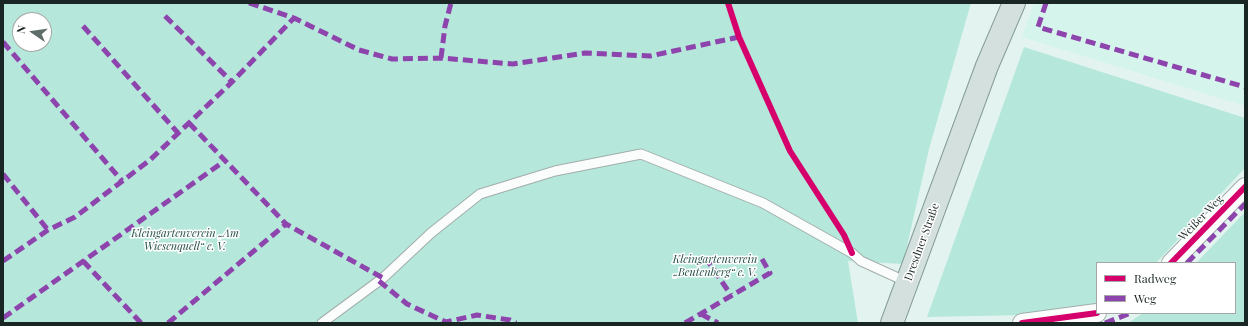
<!DOCTYPE html>
<meta charset="utf-8">
<style>
body{margin:0}
#map{position:relative;width:1248px;height:326px;overflow:hidden;background:#e3f4f0;font-family:"Playfair Display",serif}
canvas{display:block}
.frame{position:absolute;inset:0;border:4px solid #1a2623;pointer-events:none}
.legend{position:absolute;left:1096px;top:262px;width:140px;height:52px;box-sizing:border-box;background:#fff;border:1px solid #a3a8a7;margin:0;padding:5px 7px;list-style:none;font-size:12px;color:#1a2623}
.legend li{display:flex;align-items:center;gap:8px;height:20px}
.legend b{width:20px;border:1px solid #a3a8a7}
.north{position:absolute;left:12px;top:12px;width:40px;height:40px;box-sizing:border-box;background:#fff;border:1px solid #a3a8a7;border-radius:50%;rotate:283deg;font-size:11px;font-weight:700;line-height:16px;text-align:center;color:#1a2623}
.north::after{content:'';display:block;margin:auto;width:14px;height:18px;background:#606e6b;clip-path:polygon(50% 0,100% 100%,50% 72%,0 100%)}
</style>
<div id="map">
<canvas width="1248" height="326"></canvas>
<div class="frame"></div>
<ul class="legend">
<li><b style="height:5px;background:#d6006c"></b>Radweg</li>
<li><b style="height:5px;background:#8e44ad"></b>Weg</li>
</ul>
<div class="north">N</div>
</div>
<script>
const g = document.querySelector('canvas').getContext('2d');
g.lineJoin = 'round';
function fillPath(path, color) { g.fillStyle = color; g.fill(path, 'evenodd'); }
function trace(path, color, width, dash) { g.strokeStyle = color; g.lineWidth = width; g.lineCap = dash ? 'butt' : 'round'; g.setLineDash(dash || []); g.stroke(path); }
function drawText(font, color, halo, rows, align = 'center') {
  g.font = font + ' "Playfair Display",serif'; g.lineWidth = 3; g.setLineDash([]); g.textBaseline = 'middle'; g.strokeStyle = halo; g.fillStyle = color; for (const [text, x, y, turn = 0] of rows) {
    g.save(); g.translate(x, y); g.rotate((+turn || 0) * Math.PI / 180); g.textAlign = isNaN(turn) ? turn : align; if (halo) g.strokeText(text, 0, 0); g.fillText(text, 0, 0); g.restore();
  }
}
fillPath(new Path2D(`
 M1034 3H1245V106L1022 37Z`), '#d5f4ec');
fillPath(new Path2D(`
 M3 3H971L929 149 903 264 848 261 858 323H3ZM20 20H44V44H20Z
 M1024 47 1245 118V168L1156 263H1097V303L1074 314 927 317Z
 M1245 212V323H1128L1143 313H1235V263H1196Z`), '#b6e7db');
const service = new Path2D(`
 M322 323 383 278 431 233 480 194 555 171 641 154 763 203 852 253 861 261 907 282`);
const minor = new Path2D(`
 M1171 263 1245 187
 M1022 323 1097 313`);
const primary = new Path2D(`
 M892 323 987 66 1014 3`);
trace(service, '#a1aeab', 11);
trace(minor, '#a1aeab', 20);
trace(primary, '#829c97', 24);
trace(service, '#fbfdfd', 9);
trace(minor, '#fbfdfd', 18);
trace(primary, '#d4e0de', 22);
trace(new Path2D(`
 M249 3 294 18 359 50 392 59 441 58 513 64 585 53 650 56 739 37
 M1046 3 1038 27 1245 87
 M165 16 232 82
 M83 26 178 133
 M3 42 122 181
 M441 58 445 26 451 3
 M189 123 286 224 383 278
 M3 174 48 230
 M705 257 731 295
 M3 261 48 230 75 217 150 160 232 82 294 18
 M83 261 141 323
 M1187 263 1245 204
 M379 281 407 304 446 322 477 315 510 320 516 323
 M701 314 718 323
 M3 318 226 160
 M168 323 286 224
 M685 323 770 273 762 259
 M1105 323 1131 313`), '#8e44ad', 5, [10, 5]);
trace(new Path2D(`
 M728 3 739 37 790 151 844 235 852 253
 M1171 263 1245 187
 M1022 323 1097 313`), '#d6006c', 6);
drawText('11px', '#1a2623', '#fff', [
 ["Weißer Weg",1201,218,-46],
 ["Dresdner Straße",922,242,-70]
]);
drawText('italic 11px', '#275248', '#fff', [
 ["Kleingartenverein „Am",185,234],
 ["Wiesenquell“ e. V.",185,247],
 ["Kleingartenverein",715,260],
 ["„Beutenberg“ e. V.",715,273]
]);
</script>
